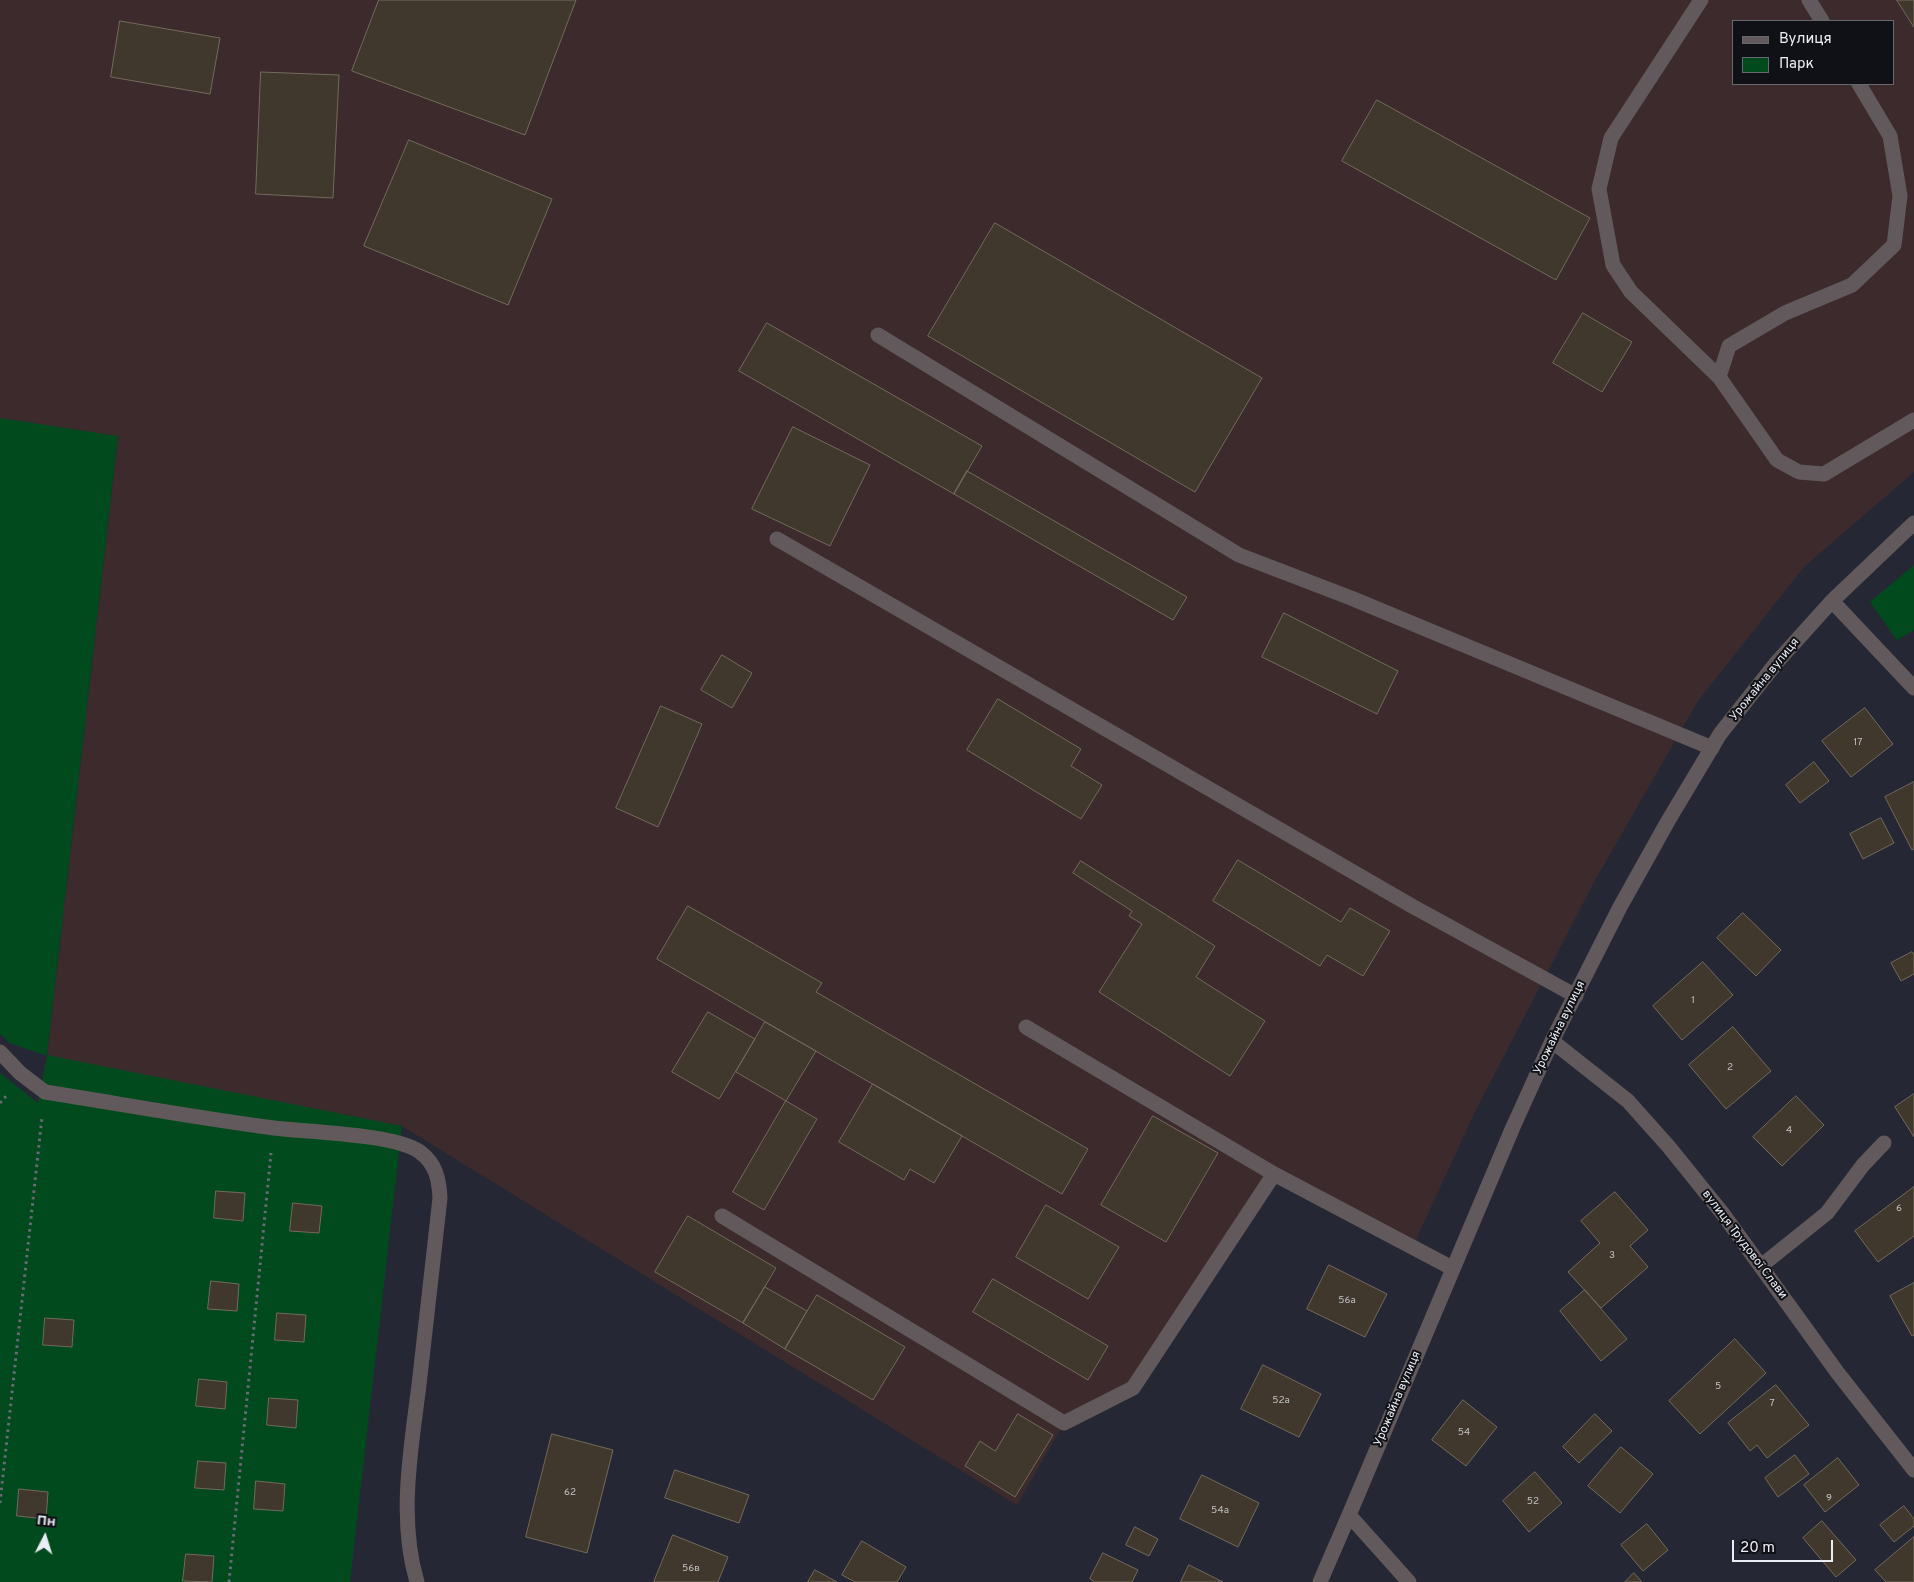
<!DOCTYPE html>
<meta charset="utf-8">
<style>
body{margin:0}
#map{position:relative;width:1914px;height:1582px;overflow:hidden;background:#252834;font-family:Overpass,sans-serif}
canvas{display:block}
.legend{position:absolute;left:1732px;top:20px;width:162px;height:65px;box-sizing:border-box;background:#101116;border:1px solid #68696f;margin:0;padding:6px 9px;list-style:none;font-size:15px;color:#ebedf5}
.legend li{display:flex;align-items:center;gap:10px;height:25px}
.legend b{width:25px;border:1px solid #68696f}
.north{position:absolute;left:20px;top:1512px;width:50px;height:50px;-webkit-text-stroke:4px #101116;paint-order:stroke;rotate:5deg;font-size:14px;font-weight:700;line-height:20px;text-align:center;color:#ebedf5}
.north::after{content:'';display:block;margin:auto;width:18px;height:22px;background:#ebedf5;clip-path:polygon(50% 0,100% 100%,50% 72%,0 100%)}
.scale{position:absolute;left:1732px;top:1540px;width:101px;height:22px;box-sizing:border-box;border:2px solid #ebedf5;border-top:0;padding-left:6px;font-size:15px;line-height:18px;white-space:nowrap;color:#ebedf5;-webkit-text-stroke:4px #101116;paint-order:stroke}
</style>
<div id="map">
<canvas width="1914" height="1582"></canvas>
<ul class="legend">
<li><b style="height:6px;background:#61595b"></b>Вулиця</li>
<li><b style="height:14px;background:#004a1d"></b>Парк</li>
</ul>
<div class="north">Пн</div>
<div class="scale">20 m</div>
</div>
<script>
const g = document.querySelector('canvas').getContext('2d');
g.lineJoin = 'round';
function fillPath(path, color) { g.fillStyle = color; g.fill(path, 'evenodd'); }
function trace(path, color, width, dash) { g.strokeStyle = color; g.lineWidth = width; g.lineCap = dash ? 'butt' : 'round'; g.setLineDash(dash || []); g.stroke(path); }
function drawText(font, color, halo, rows, align = 'center') {
  g.font = font + ' Overpass,sans-serif'; g.lineWidth = 4; g.setLineDash([]); g.textBaseline = 'middle'; g.strokeStyle = halo; g.fillStyle = color; for (const [text, x, y, turn = 0] of rows) {
    g.save(); g.translate(x, y); g.rotate((+turn || 0) * Math.PI / 180); g.textAlign = isNaN(turn) ? turn : align; if (halo) g.strokeText(text, 0, 0); g.fillText(text, 0, 0); g.restore();
  }
}
fillPath(new Path2D(`
 M0 0H1914V472L1804 567 1698 701 1593 884 1475 1112 1413 1246 1274 1174 1133 1388 1064 1423 1017 1505 402 1126 47 1056 118 436 0 418ZM1733 21H1893V84H1733Z`), '#3d2a2d');
fillPath(new Path2D(`
 M0 418 118 436 47 1055 402 1126 350 1582H0V1073L38 1103 47 1056 10 1043 0 1034Z
 M1914 565V630L1897 640 1870 602Z`), '#004a1d');
const building = new Path2D(`
 M379 0H576L525 135 352 71Z
 M1897 0H1914V27Z
 M120 21 220 38 210 94 111 77Z
 M261 72 339 75 333 198 256 194Z
 M1377 100 1590 218 1556 280 1342 161Z
 M409 140 552 199 508 305 364 246Z
 M995 223 1262 378 1195 492 928 336Z
 M1583 313 1632 342 1602 392 1553 363Z
 M767 323 982 446 954 494 739 371Z
 M793 427 870 465 830 546 752 509Z
 M967 471 1187 597 1173 620 954 494Z
 M1284 613 1398 671 1377 714 1262 657Z
 M722 655 752 673 732 708 701 690Z
 M998 699 1081 749 1071 766 1102 785 1081 819 967 750Z
 M661 706 702 724 658 827 616 808Z
 M1865 708 1893 744 1851 777 1822 741Z
 M1814 762 1829 781 1800 803 1786 785Z
 M1914 782V849L1912 850 1885 797Z
 M1881 818 1894 843 1863 859 1850 834Z
 M1238 860 1341 922 1350 908 1390 931 1363 976 1327 955 1320 966 1213 901Z
 M1081 861 1215 946 1196 977 1265 1021 1230 1076 1099 992 1142 924 1129 916 1132 911 1073 873Z
 M688 906 822 983 816 992 1088 1149 1062 1194 657 959Z
 M1743 913 1781 950 1756 976 1717 938Z
 M1912 952 1914 955V974L1901 981 1891 963Z
 M1703 962 1733 995 1682 1040 1653 1006Z
 M708 1012 755 1039 719 1099 672 1072Z
 M765 1022 816 1051 786 1101 736 1072Z
 M1733 1027 1771 1071 1726 1109 1689 1065Z
 M873 1084 962 1136 934 1183 910 1169 904 1180 839 1142Z
 M1914 1094V1137L1895 1107Z
 M1796 1096 1824 1125 1782 1166 1753 1137Z
 M786 1101 817 1119 764 1210 733 1192Z
 M1153 1116 1218 1153 1166 1242 1101 1205Z
 M1914 1187V1236L1878 1262 1855 1231Z
 M216 1191 245 1193 243 1221 214 1218Z
 M1615 1192 1648 1230 1630 1246 1648 1267 1601 1308 1568 1272 1600 1243 1581 1221Z
 M293 1203 322 1206 319 1233 290 1231Z
 M1046 1205 1119 1247 1088 1299 1016 1257Z
 M688 1216 776 1268 743 1323 655 1272Z
 M1329 1265 1387 1294 1365 1337 1307 1309Z
 M993 1279 1108 1346 1088 1380 973 1312Z
 M211 1281 239 1284 237 1311 208 1309Z
 M1914 1283V1335L1912 1336 1890 1296Z
 M765 1287 807 1311 785 1349 743 1323Z
 M1585 1290 1627 1339 1601 1361 1560 1311Z
 M817 1295 905 1347 873 1400 785 1349Z
 M277 1313 306 1315 304 1342 275 1340Z
 M45 1318 74 1320 72 1347 43 1345Z
 M1735 1339 1766 1373 1700 1434 1669 1401Z
 M1263 1365 1321 1394 1299 1437 1241 1409Z
 M199 1379 227 1382 225 1409 196 1406Z
 M1776 1385 1809 1425 1767 1458 1757 1445 1750 1451 1728 1423Z
 M269 1398 298 1400 296 1428 267 1425Z
 M1463 1400 1497 1427 1466 1466 1432 1440Z
 M1018 1414 1053 1435 1015 1497 965 1466 980 1441 995 1451Z
 M1595 1414 1612 1431 1579 1463 1563 1447Z
 M552 1434 613 1450 587 1553 526 1537Z
 M1621 1447 1653 1474 1620 1513 1588 1486Z
 M1795 1455 1809 1474 1778 1497 1765 1478Z
 M1838 1458 1859 1485 1825 1512 1804 1485Z
 M198 1461 226 1463 224 1490 195 1488Z
 M675 1470 749 1495 739 1523 665 1498Z
 M1535 1472 1562 1503 1529 1532 1503 1501Z
 M1202 1475 1259 1503 1238 1547 1180 1519Z
 M256 1481 285 1484 283 1511 254 1509Z
 M19 1489 48 1492 46 1519 17 1516Z
 M1904 1506 1914 1519V1526L1894 1542 1880 1525Z
 M1822 1521 1856 1560 1836 1577 1803 1538Z
 M1647 1524 1668 1550 1643 1571 1621 1545Z
 M1135 1527 1158 1539 1149 1556 1126 1545Z
 M673 1535 728 1557 718 1582H654Z
 M1914 1537V1582H1886L1875 1570Z
 M862 1541 906 1567 897 1582H855L842 1575Z
 M1103 1553 1138 1570 1132 1582H1095L1090 1579Z
 M186 1554 214 1556 212 1582 183 1581Z
 M1189 1565 1223 1582H1181Z
 M815 1570 837 1582H808Z
 M1634 1573 1642 1582H1625Z`);
fillPath(building, '#40382c');
trace(building, '#736a5d', 1);
trace(new Path2D(`
 M0 1103 7 1095
 M0 1503 42 1117
 M229 1582 271 1153`), '#696c76', 3, [2.5, 4]);
trace(new Path2D(`
 M1701 0 1611 138 1599 189 1613 265 1631 292 1719 377 1777 460 1799 472 1824 474 1914 420
 M1809 0 1822 21
 M878 335 1239 555 1351 598 1712 748
 M1719 377 1729 346 1785 313 1852 285 1894 245 1900 196 1890 136 1859 84
 M777 539 1412 906 1576 996
 M1026 1027 1274 1174 1452 1268
 M722 1216 1064 1423 1133 1388 1274 1174
 M1761 1266 1827 1213 1863 1165 1884 1143`), '#61595b', 15);
trace(new Path2D(`
 M1832 601 1914 688
 M1552 1041 1628 1101 1669 1147 1723 1214 1837 1372 1914 1470
 M0 1052 20 1073 45 1092C121 1104 198 1118 274 1128 307 1132 397 1134 420 1152 436 1164 439 1179 440 1198 433 1261 426 1323 419 1385 411 1449 398 1519 417 1582
 M1320 1582 1349 1515
 M1409 1582 1349 1515 1513 1127 1552 1041 1620 907 1668 821 1720 734 1777 662 1832 601 1914 523`), '#61595b', 15);
drawText('10px', '#c0c0c3', null, [
 ["17",1858,743],
 ["1",1693,1001],
 ["2",1730,1068],
 ["4",1789,1131],
 ["6",1899,1209],
 ["3",1612,1256],
 ["56а",1347,1301],
 ["5",1718,1387],
 ["52а",1281,1401],
 ["7",1772,1404],
 ["54",1464,1433],
 ["62",570,1493],
 ["9",1829,1499],
 ["52",1533,1502],
 ["54а",1220,1511],
 ["56в",691,1569]
]);
drawText('12px', '#ebedf5', '#101116', [
 ["Урожайна вулиця",1765,680,-51],
 ["Урожайна вулиця",1560,1028,-64],
 ["вулиця Трудової Слави",1744,1245,53],
 ["Урожайна вулиця",1398,1399,-67]
]);
</script>
